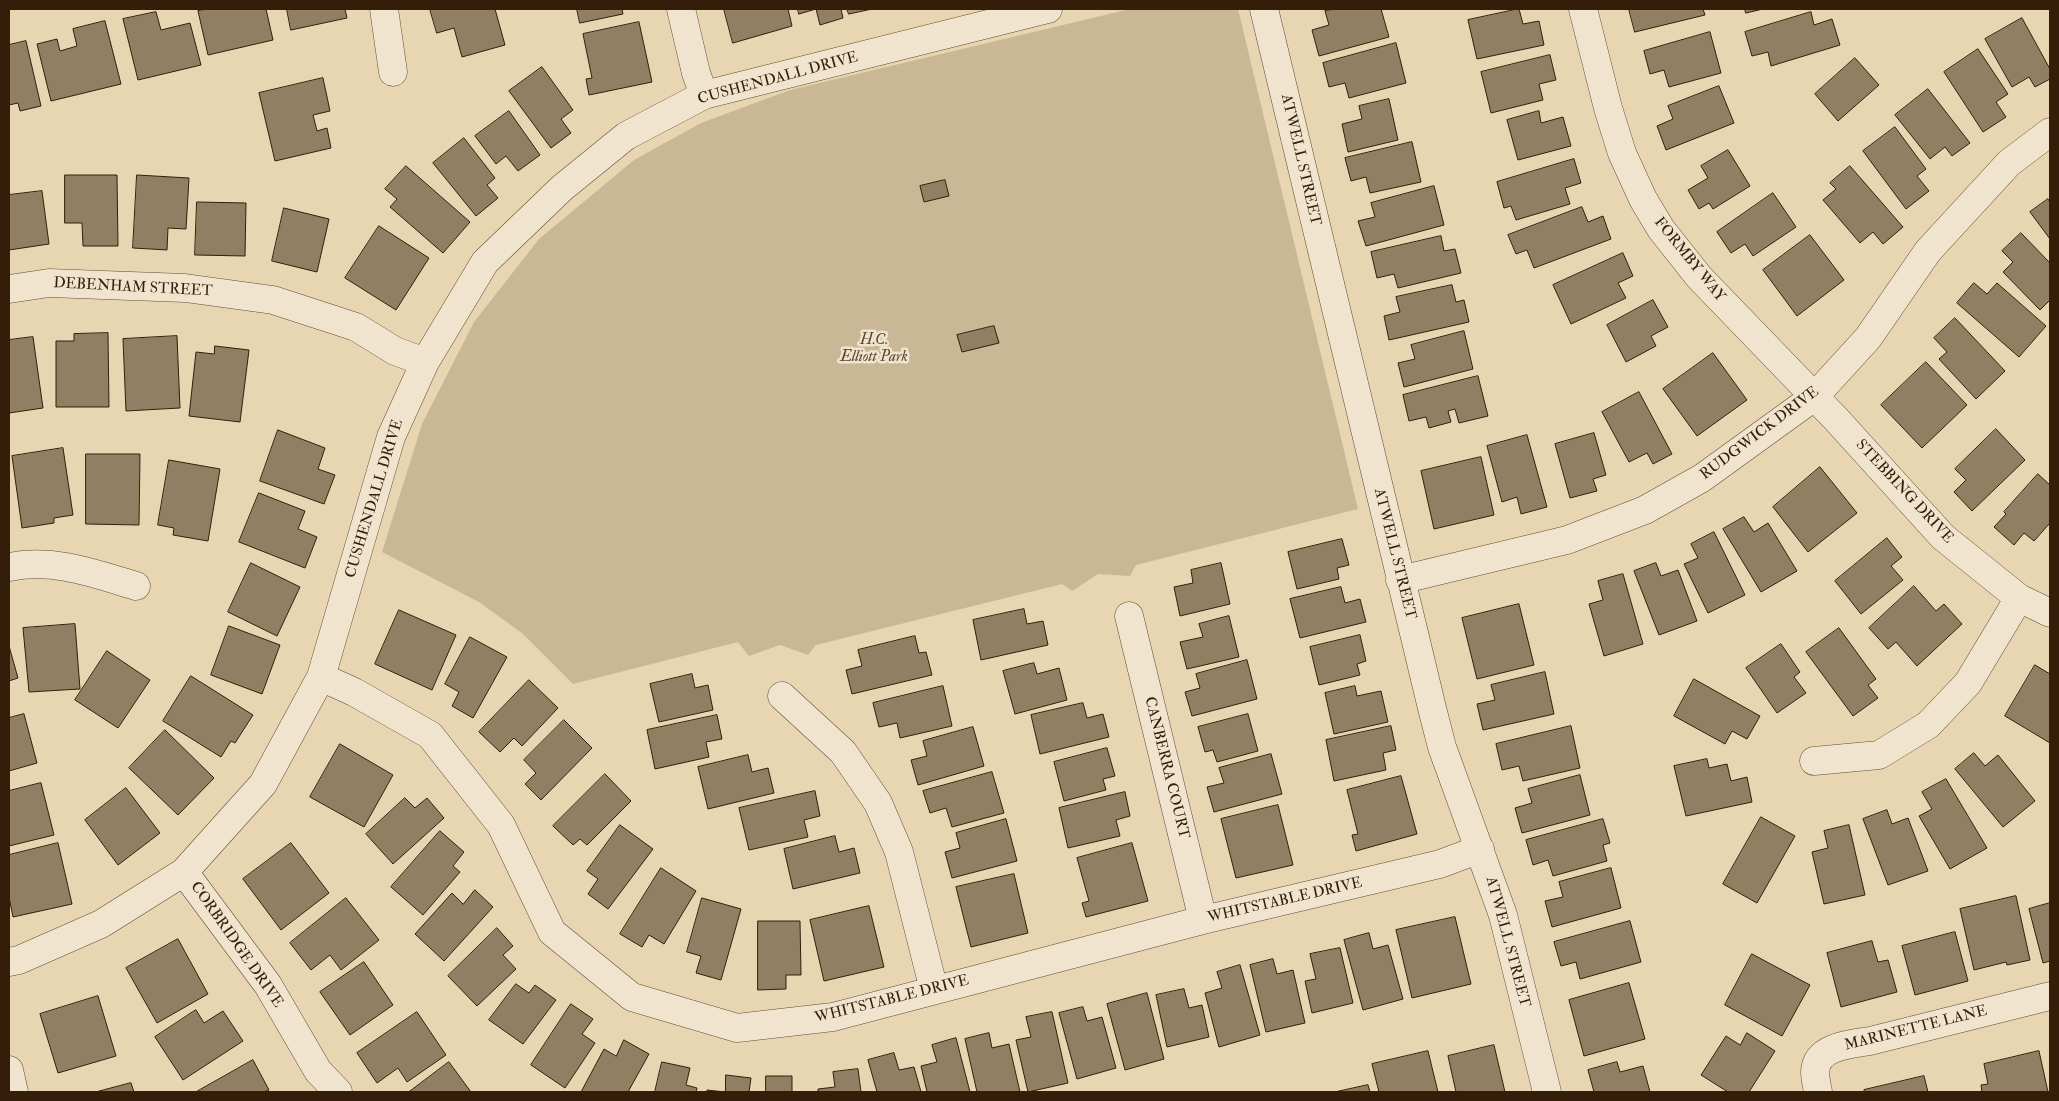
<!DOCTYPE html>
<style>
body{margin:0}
#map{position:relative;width:2059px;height:1101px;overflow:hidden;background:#e8d6b3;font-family:"IM FELL Double Pica",serif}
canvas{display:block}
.frame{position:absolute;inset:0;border:10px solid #341e0a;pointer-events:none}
</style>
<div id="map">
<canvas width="2059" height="1101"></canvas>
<div class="frame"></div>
</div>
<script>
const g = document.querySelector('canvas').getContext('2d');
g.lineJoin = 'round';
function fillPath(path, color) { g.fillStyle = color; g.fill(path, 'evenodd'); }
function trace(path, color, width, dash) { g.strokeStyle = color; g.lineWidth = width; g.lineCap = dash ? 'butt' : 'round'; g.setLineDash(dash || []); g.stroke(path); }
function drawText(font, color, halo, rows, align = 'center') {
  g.font = font + ' "IM FELL Double Pica",serif'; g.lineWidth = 5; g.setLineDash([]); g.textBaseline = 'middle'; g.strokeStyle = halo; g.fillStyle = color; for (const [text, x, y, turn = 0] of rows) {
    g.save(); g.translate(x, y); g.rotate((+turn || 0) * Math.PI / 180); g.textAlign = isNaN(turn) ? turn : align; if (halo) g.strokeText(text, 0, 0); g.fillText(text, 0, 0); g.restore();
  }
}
fillPath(new Path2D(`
 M1130 9H1238L1358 509 1136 565 1130 576 1098 574 1072 591 1062 584 816 645 808 655 780 645 749 656 738 642 573 684 523 634 479 602 382 552 422 424 474 322 539 239 634 160 701 123 790 90Z`), '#c9b796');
const building = new Path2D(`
 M207 9H266L273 40 208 55 198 11Z
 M287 9H345L347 18 291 30Z
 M430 9H495L505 45 462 57 454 28 437 33Z
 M577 9H622L623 14 580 23Z
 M724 9H788L792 26 733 43Z
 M798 9H841L843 18 820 25 816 9 799 14Z
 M847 9H872L849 14Z
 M1335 9H1381L1389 37 1319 56 1312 30 1329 25 1325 11Z
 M1519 9 1523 24 1539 21 1544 45 1477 59 1468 20Z
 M1629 9H1703L1705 15 1635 32Z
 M1745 9H1763L1746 13Z
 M156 12 161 30 190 23 201 65 138 80 123 19Z
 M1811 12 1814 25 1832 19 1840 45 1771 66 1768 52 1752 56 1745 32Z
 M2022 18 2050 69V79L2035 87 2029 77 2012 87 1985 39Z
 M105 21 121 84 51 101 37 44 57 39 60 51 77 46 73 29Z
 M639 22 652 82 589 95 586 79 592 78 583 34Z
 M1710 32 1721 73 1669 87 1664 70 1650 74 1644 51Z
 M26 41 41 106 20 111 18 103 9 105V45Z
 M1396 43 1406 83 1349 98 1345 83 1329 87 1323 63Z
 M1978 49 2008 94 1996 102 2006 117 1983 132 1944 72Z
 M1550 55 1556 80 1539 84 1543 100 1491 113 1481 72Z
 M1855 58 1879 85 1838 121 1815 94Z
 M542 67 573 110 561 119 571 133 551 148 509 91Z
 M323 78 330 111 313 115 317 131 327 128 331 148 275 161 259 93Z
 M1719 86 1734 123 1666 150 1657 126 1673 119 1668 106Z
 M1928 89 1970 143 1952 156 1945 147 1930 159 1895 115Z
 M1389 99 1398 140 1348 152 1342 124 1362 119 1359 106Z
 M509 111 540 155 518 171 506 156 496 164 475 136Z
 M1539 111 1541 123 1563 117 1571 146 1518 160 1507 120Z
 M1895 127 1926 169 1917 176 1929 191 1906 209 1863 151Z
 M464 138 495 178 487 185 498 198 476 216 433 163Z
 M1412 142 1421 182 1370 193 1366 177 1351 181 1345 158Z
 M1728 150 1750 186 1713 209 1709 203 1699 209 1688 190 1708 178 1701 166Z
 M1574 159 1581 183 1565 188 1570 204 1516 220 1511 206 1504 208 1497 182Z
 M406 166 470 222 443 253 390 207 397 199 385 189Z
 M1850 166 1903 227 1883 244 1873 232 1860 243 1823 200 1836 189 1830 183Z
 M65 175H117L118 246H83L82 223H65Z
 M137 175 189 178 186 229 168 228 167 250 133 248Z
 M945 180 949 196 924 202 920 186Z
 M1434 186 1444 225 1366 246 1358 221 1375 217 1371 203Z
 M42 191 49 244 9 250V195Z
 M1773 193 1796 227 1753 256 1745 244 1731 253 1717 232Z
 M2048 199 2050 202V239L2030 212Z
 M197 202 246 203 245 256 195 255Z
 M1582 207 1588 222 1603 216 1611 239 1534 268 1527 250 1516 254 1508 235Z
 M284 208 329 219 317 272 272 261Z
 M379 226 429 258 396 310 345 278Z
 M2021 233 2050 263V300L2040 310 2003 272 2013 262 2002 251Z
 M1810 235 1844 280 1797 316 1763 270Z
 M1441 236 1444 251 1455 249 1461 273 1398 288 1394 274 1377 278 1371 252Z
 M1623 253 1633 276 1618 283 1626 298 1571 324 1553 285Z
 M1974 283 1987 294 1997 283 2046 326 2019 357 1957 303Z
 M1452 285 1456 302 1464 300 1469 322 1389 340 1384 316 1400 312 1396 297Z
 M1653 300 1668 327 1651 336 1656 346 1626 362 1607 325Z
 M1955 318 2005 371 1976 399 1939 359 1947 352 1934 338Z
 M994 326 999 343 962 352 957 335Z
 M1464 331 1473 369 1404 387 1398 363 1415 359 1411 345Z
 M108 333 109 407H56V341H74V334Z
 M177 336 180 408 126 411 123 339Z
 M33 337 43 408 9 413V340Z
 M215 346 249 350 240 422 189 416 196 352 214 354Z
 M1713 353 1747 400 1697 436 1663 389Z
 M1926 362 1967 405 1922 448 1881 405Z
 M1478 376 1488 416 1459 423 1455 409 1448 411 1451 422 1429 428 1426 417 1409 421 1403 395Z
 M1639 392 1672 454 1653 464 1647 453 1629 462 1602 412Z
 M1996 429 2025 460 1972 511 1954 492 1966 480 1955 469Z
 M278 430 325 448 318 469 335 475 324 504 260 481Z
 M1594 433 1606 475 1593 479 1597 491 1570 498 1555 444Z
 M1527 435 1547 507 1521 514 1517 497 1502 502 1487 446Z
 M63 448 73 515 54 518V523L22 528 12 456Z
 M86 454H140L139 525 86 524Z
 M1481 457 1494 515 1434 529 1421 471Z
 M169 460 220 469 208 541 173 535 174 528 158 525Z
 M1820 467 1857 513 1808 552 1773 507Z
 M2038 474 2050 485V523L2034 541 2024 533 2014 545 1994 527 2006 514 2004 512Z
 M259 493 305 511 298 529 317 537 305 568 239 542Z
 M1744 517 1754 532 1768 523 1797 571 1761 592 1723 529Z
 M1714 532 1745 595 1708 613 1684 564 1698 558 1691 544Z
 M1887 538 1902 557 1891 566 1903 580 1861 614 1835 581Z
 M1342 539 1349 565 1337 568 1339 579 1297 589 1288 552Z
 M251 563 300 587 277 636 228 612Z
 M1221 563 1230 604 1180 616 1174 587 1193 583 1191 570Z
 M1656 563 1661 576 1678 570 1697 621 1659 635 1634 571Z
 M1623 574 1643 644 1604 656 1589 604 1603 600 1598 581Z
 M1914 586 1936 611 1944 604 1962 624 1917 666 1896 642 1888 649 1869 628Z
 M1341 587 1345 603 1360 599 1366 622 1300 638 1290 599Z
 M1519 604 1534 665 1477 679 1462 618Z
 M1024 609 1027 624 1043 621 1048 645 981 660 973 620Z
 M399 610 456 635 432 690 375 664Z
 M1229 616 1239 657 1187 669 1180 642 1203 637 1199 624Z
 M75 624 80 689 29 692 23 628Z
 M229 626 280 645 262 694 211 675Z
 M1839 628 1876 679 1868 685 1878 698 1853 716 1806 652Z
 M1360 635 1366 661 1357 664 1360 675 1319 685 1310 647Z
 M915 636 919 653 926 652 932 675 852 694 846 670 862 666 858 650Z
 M470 637 507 657 473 718 452 706 459 692 445 684Z
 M1781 644 1800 672 1794 677 1806 693 1777 713 1746 668Z
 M9 646 18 678 9 681Z
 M107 651 150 680 118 728 75 700Z
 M1247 660 1257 699 1192 716 1185 692 1200 688 1196 674Z
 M1034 663 1037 674 1059 668 1067 700 1015 714 1003 671Z
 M2035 665 2050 674V743L2005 716Z
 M1545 672 1554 714 1483 730 1477 704 1495 700 1491 685Z
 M692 674 695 688 708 685 713 710 659 722 650 684Z
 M191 676 253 715 235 743 231 741 221 757 163 721Z
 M1694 679 1760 716 1747 739 1732 731 1725 744 1674 716Z
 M529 680 558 708 522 746 514 738 500 752 479 732Z
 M943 686 952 726 900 738 897 723 879 727 873 703Z
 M1355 686 1357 696 1381 691 1388 722 1334 734 1325 693Z
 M1083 703 1087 718 1103 714 1109 737 1040 754 1031 715Z
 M24 714 37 763 9 771V718Z
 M1248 714 1258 751 1217 762 1213 750 1205 752 1198 727Z
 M717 715 722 739 706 742 709 757 655 769 647 730Z
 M564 720 592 748 541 800 525 784 536 773 524 760Z
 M1391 726 1396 750 1383 753 1386 770 1334 781 1326 740Z
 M1571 726 1580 768 1523 781 1519 766 1502 770 1496 744Z
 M973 727 984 766 918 785 911 760 927 756 923 741Z
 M165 730 214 778 178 815 129 768Z
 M340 744 393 775 364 827 310 797Z
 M1107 748 1115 776 1103 779 1106 790 1064 801 1054 762Z
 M1974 753 1985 766 1998 755 2035 801 2003 827 1955 769Z
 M1271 754 1282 794 1214 812 1207 787 1224 783 1219 768Z
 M748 755 752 772 768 768 774 793 708 809 698 767Z
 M1707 759 1709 768 1727 764 1731 781 1747 777 1752 802 1686 816 1674 766Z
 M992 772 1004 813 952 827 946 808 930 813 923 791Z
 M605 774 631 801 587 845 580 839 573 845 553 826Z
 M1580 775 1590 815 1522 833 1515 808 1532 803 1528 789Z
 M1401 776 1417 834 1356 851 1352 835 1358 834 1347 790Z
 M1946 779 1987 848 1950 869 1919 816 1932 809 1922 792Z
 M41 783 54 835 9 846V791Z
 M126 788 160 833 118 865 85 820Z
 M815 791 820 816 804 820 808 837 749 850 739 808Z
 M1125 792 1130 816 1116 820 1120 836 1068 848 1059 808Z
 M405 798 415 808 427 798 444 818 393 864 366 834Z
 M1278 805 1293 865 1236 878 1221 819Z
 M1887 810 1892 824 1908 818 1928 871 1888 885 1863 819Z
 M1761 817 1795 836 1757 903 1723 884Z
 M1006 819 1017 861 952 878 945 852 960 848 956 833Z
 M1603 819 1610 843 1603 845 1607 861 1553 876 1548 860 1533 865 1526 840Z
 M620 825 653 849 608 909 588 894 598 879 587 871Z
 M1849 825 1865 895 1824 904 1812 852 1828 848 1824 831Z
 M440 831 464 852 453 866 460 872 423 915 391 887Z
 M835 836 839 852 854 848 860 873 793 889 784 849Z
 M58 843 72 904 13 917 9 897V855Z
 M291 843 329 893 281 930 243 879Z
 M1132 843 1148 901 1086 917 1082 903 1089 901 1077 858Z
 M661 868 696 891 664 944 649 935 642 947 620 934Z
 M1611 868 1621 908 1552 927 1545 901 1563 897 1559 882Z
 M1014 874 1028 933 971 947 956 887Z
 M475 890 493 907 444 961 415 934 452 893 463 904Z
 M2016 896 2030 960 2007 965 2006 962 1974 970 1960 909Z
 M346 898 379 940 341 970 330 955 311 970 290 943Z
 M702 898 741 909 721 980 696 973 701 956 687 952Z
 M2050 903V961L2043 963 2029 909Z
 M869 906 884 967 824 981 810 920Z
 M1455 917 1471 984 1412 998 1396 930Z
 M758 921H800L801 975H786V989L758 990Z
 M1630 921 1641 962 1580 979 1576 962 1561 966 1554 942Z
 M497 928 513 946 503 955 516 969 477 1006 448 976Z
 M1955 932 1968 981 1915 995 1902 946Z
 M1369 933 1373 949 1388 945 1403 999 1363 1010 1344 940Z
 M178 939 208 994 157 1023 126 968Z
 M1872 941 1878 962 1888 960 1897 992 1841 1007 1827 953Z
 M1340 948 1353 1003 1312 1013 1305 981 1316 979 1310 954Z
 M1752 954 1810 985 1782 1036 1725 1005Z
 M1273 959 1277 974 1293 970 1305 1023 1266 1032 1250 965Z
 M364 962 393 1005 350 1035 320 992Z
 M1240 965 1260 1035 1219 1047 1205 993 1222 988 1217 972Z
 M1629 983 1645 1039 1584 1056 1569 1000Z
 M516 984 529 993 535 985 556 1000 523 1044 489 1020Z
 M1184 989 1189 1008 1202 1005 1209 1037 1167 1047 1156 995Z
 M1147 993 1164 1059 1125 1070 1107 1004Z
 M98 996 116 1056 58 1073 40 1014Z
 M571 1004 593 1019 582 1034 595 1043 565 1088 531 1065Z
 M1083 1007 1087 1021 1102 1017 1116 1068 1077 1079 1059 1013Z
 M196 1010 204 1023 223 1011 243 1041 183 1080 155 1037Z
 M417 1012 446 1055 407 1082 398 1068 377 1083 357 1053Z
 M1052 1012 1068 1083 1028 1092 1016 1040 1031 1037 1026 1017Z
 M989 1033 992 1048 1009 1044 1020 1092H977L965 1039Z
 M1747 1033 1775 1051 1749 1092H1728L1701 1075 1726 1036 1740 1045Z
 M956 1038 970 1092H927L921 1066 937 1062 932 1045Z
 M624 1040 649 1054 628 1092H581L604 1049 616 1056Z
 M1494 1045 1505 1092H1456L1448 1056Z
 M1428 1051 1438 1092H1379L1372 1064Z
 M2039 1051 2048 1092H1982L1981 1085 1988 1084 1984 1064Z
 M894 1053 899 1070 914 1067 921 1092H877L868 1060Z
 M253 1060 269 1090 264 1092H196Z
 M449 1062 471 1092H409Z
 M662 1062 690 1068 686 1085 697 1088 696 1092H655Z
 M1617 1062 1620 1072 1643 1066 1650 1092H1594L1588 1070Z
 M858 1069 861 1092H818V1089L835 1087 833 1072Z
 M726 1075 751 1078 749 1092H707V1090L725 1092Z
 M766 1076H792V1092H766Z
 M1924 1076 1928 1092H1864V1090Z
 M131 1083 134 1092H96Z
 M1368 1085 1370 1092H1335Z`);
fillPath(building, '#927e62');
trace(building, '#341e0a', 1);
const minor = new Path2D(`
 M384 9 393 72
 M681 9 696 73 704 95
 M1264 9 1432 708 1442 747 1503 915 1547 1092
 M1583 9 1608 108 1622 153 1643 199 1661 229 1699 277 1836 419 1943 537 2019 598 2050 613
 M9 289 49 283 185 288 273 300 356 327 395 351 425 362
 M9 567C54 558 93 573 136 586
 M1400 580 1567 540 1645 510 1702 478 1814 397 1868 338 1928 251 2009 163 2050 132
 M1129 616 1203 920
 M321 677 354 692 430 735 501 825 552 932 632 997 737 1028 833 1017 1203 920 1440 864 1480 849
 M782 696 843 752 878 803 899 852 934 990
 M1814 761 1879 755 1928 725 1968 683 2019 598
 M184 872 268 985 318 1071 338 1092
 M9 962 19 960 101 924 184 872 263 784 321 677 391 437 425 362 485 262 562 188 626 136 704 95 1048 9
 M9 1070 14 1092
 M1818 1092C1817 1086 1815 1078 1815 1072 1816 1046 1851 1044 1870 1041L2050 996`);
trace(minor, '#614c34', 29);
trace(minor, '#f0e4ce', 28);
drawText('15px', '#341e0a', '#f0e4ce', [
 ["CUSHENDALL DRIVE",778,79,-15],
 ["ATWELL STREET",1300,160,77],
 ["FORMBY WAY",1689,260,51],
 ["DEBENHAM STREET",133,288,3],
 ["RUDGWICK DRIVE",1760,434,-37],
 ["STEBBING DRIVE",1904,492,47],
 ["CUSHENDALL DRIVE",375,499,-73],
 ["ATWELL STREET",1394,554,76],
 ["CANBERRA COURT",1166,768,76],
 ["WHITSTABLE DRIVE",1285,901,-13],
 ["ATWELL STREET",1507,942,75],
 ["CORBRIDGE DRIVE",236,945,55],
 ["WHITSTABLE DRIVE",892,1000,-14],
 ["MARINETTE LANE",1916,1029,-14]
]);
drawText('italic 15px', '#59442d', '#f0e4ce', [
 ["H.C.",874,341],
 ["Elliott Park",874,358]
]);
</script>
